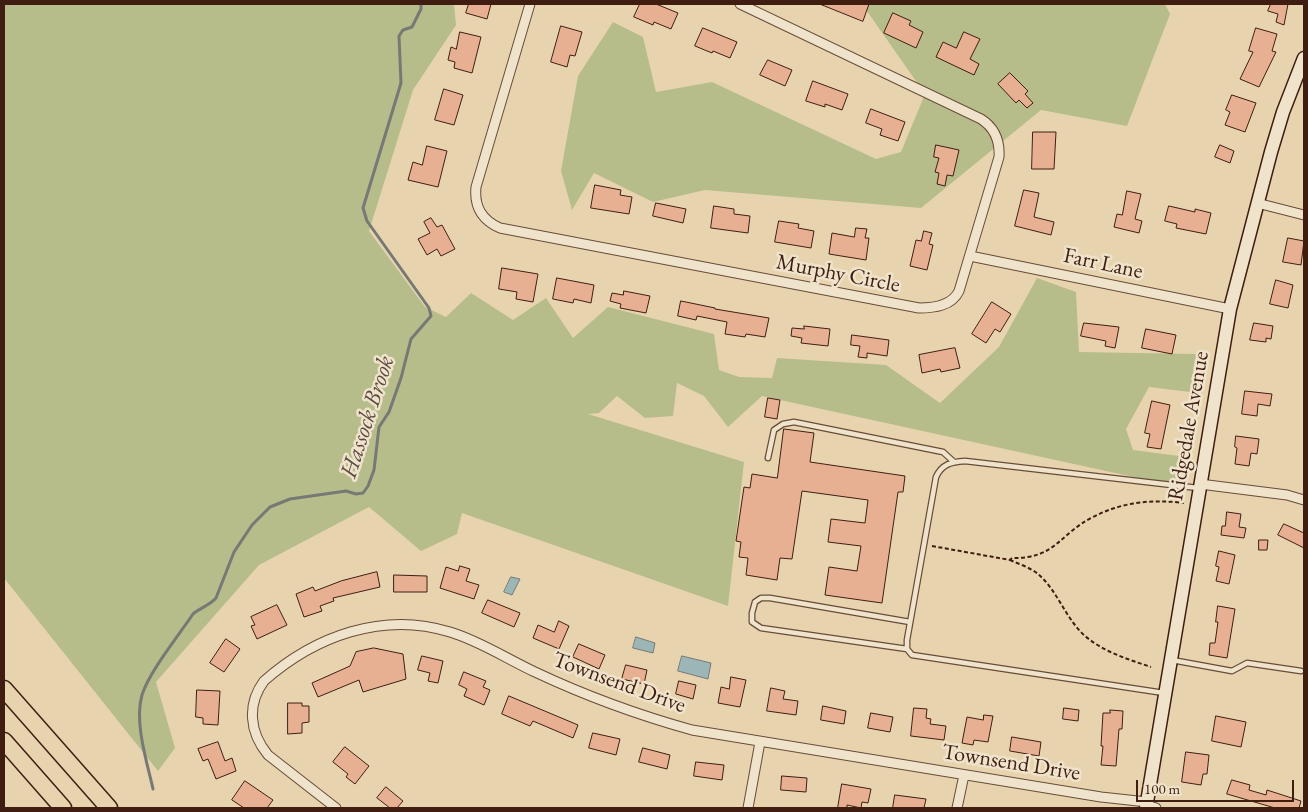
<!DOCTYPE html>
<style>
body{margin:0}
#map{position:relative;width:1308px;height:812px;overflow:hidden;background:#e7d4af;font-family:"EB Garamond",serif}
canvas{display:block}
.frame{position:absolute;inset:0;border:5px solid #3f1e11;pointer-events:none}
.scale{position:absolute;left:1136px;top:780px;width:158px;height:22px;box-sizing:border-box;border:2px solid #3f1e11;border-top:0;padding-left:6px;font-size:15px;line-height:18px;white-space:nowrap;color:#3f1e11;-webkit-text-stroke:4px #efe3cb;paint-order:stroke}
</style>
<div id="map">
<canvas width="1308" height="812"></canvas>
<div class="frame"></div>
<div class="scale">100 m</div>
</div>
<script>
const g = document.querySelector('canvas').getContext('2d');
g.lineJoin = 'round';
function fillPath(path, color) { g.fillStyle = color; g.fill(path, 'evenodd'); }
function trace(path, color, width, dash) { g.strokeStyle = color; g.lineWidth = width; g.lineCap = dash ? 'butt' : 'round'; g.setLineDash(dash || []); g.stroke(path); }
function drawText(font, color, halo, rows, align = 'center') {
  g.font = font + ' "EB Garamond",serif'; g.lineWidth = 5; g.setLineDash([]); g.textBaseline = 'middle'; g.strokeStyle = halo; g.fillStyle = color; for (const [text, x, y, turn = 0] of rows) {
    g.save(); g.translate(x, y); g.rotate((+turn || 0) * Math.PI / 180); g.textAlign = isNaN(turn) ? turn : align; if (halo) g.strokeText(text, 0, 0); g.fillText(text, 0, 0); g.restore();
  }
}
fillPath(new Path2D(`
 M4 4H454L456 25 413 90 369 231 425 307 446 317 471 293 513 320 546 298 573 338 608 307 714 334 719 370 739 377 772 378 777 358 886 365 940 403 999 347 1037 278 1076 292 1079 352 1196 354 1190 392 1149 387 1126 429 1133 450 1179 456 1175 484 1161 483 762 396 728 427 704 396 677 383 673 416 645 418 617 396 599 413 588 414 744 462 728 606 462 513 457 534 421 551 369 507 259 565 156 682 175 748 158 771 4 578Z
 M862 4H1165L1170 14 1127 126 1041 110 921 208 705 190 653 202 594 173 572 210 561 171 578 76 613 22 643 37 656 92 712 82 876 159 901 152 925 94Z`), '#b6bd8b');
const water = new Path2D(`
 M511 577 520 579 512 595 504 592Z
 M636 637 655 643 653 653 633 648Z
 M682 656 711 663 708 679 678 671Z`);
fillPath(water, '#9cb5b7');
trace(water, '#777975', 1);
trace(new Path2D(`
 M153 789C147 762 134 722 142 695 149 672 179 635 193 614 200 608 210 605 216 598L234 552 252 525 270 507 290 499 346 491 356 494 363 493 368 486 374 470 379 427 389 412 401 378 411 339 431 316 429 308 367 221 363 208 401 83 399 36 403 30 412 27 421 9V4`), '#777975', 3);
const building = new Path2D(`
 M469 4H491L487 19 466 13Z
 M640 4H656L678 13 671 29 654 22 653 25 634 17Z
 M820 4H869L863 21Z
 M1271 4H1288L1284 25 1276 22 1278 14 1268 11Z
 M893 13 911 21 909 25 923 32 916 48 884 33Z
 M561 26 582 32 575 56 570 55 567 67 551 62Z
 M703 28 737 42 730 58 713 51 712 53 695 46Z
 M1256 28 1277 34 1272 51 1276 52 1259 87 1240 79 1253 52 1249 51Z
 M460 32 481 37 472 73 454 68 455 62 448 60 451 47 456 49Z
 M964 32 980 39 970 59 979 64 974 75 936 57 943 42 956 48Z
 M768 60 792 70 785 86 760 75Z
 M1010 73 1028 91 1025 94 1033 103 1027 108 1019 100 1016 103 998 84Z
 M813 81 848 94 842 110 825 104V107L806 101Z
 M444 89 463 95 454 125 435 120Z
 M1232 95 1256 103 1245 132 1225 125 1230 112 1226 110Z
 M871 109 905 122 898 141 880 135 882 129 866 123Z
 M1033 132H1056L1054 169H1032Z
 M936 145 959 150 953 176 947 175 945 186 937 184 939 173 935 172 939 158 934 157Z
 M1220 145 1234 151 1230 163 1215 157Z
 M427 146 447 151 438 187 408 180 413 162 422 165Z
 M595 185 621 190 620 195 632 197 629 214 591 208Z
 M1024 190 1039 193 1034 217 1054 222 1051 235 1015 226Z
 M1127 191 1141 194 1135 219 1142 221 1139 233 1114 227 1117 214 1122 215Z
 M656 203 686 209 683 223 653 216Z
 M714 206 734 209V214L750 216 748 233 711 228Z
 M1169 206 1195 212V209L1211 213 1206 234 1176 228 1177 224 1165 221Z
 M431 218 437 227 442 225 455 249 441 256 437 249 427 255 418 239 430 233 424 222Z
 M779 221 799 224 798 228 814 231 811 248 775 242Z
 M856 228 867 229 865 238H869L866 260 829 254 832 233 854 237Z
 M924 231 932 233 929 244 933 245 927 270 910 266 916 240 921 241Z
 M1288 238 1304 241 1301 265 1283 262Z
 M502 268 538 274 533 302 516 299 517 292 499 289Z
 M557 278 594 285 591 303 574 299 573 303 553 299Z
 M1276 280 1293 285 1288 308 1270 304Z
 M624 291 650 296 646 313 620 308 621 304 610 301 612 293 623 295Z
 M681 301 715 308V309L769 318 765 337 746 334 745 337 725 334 727 322 697 316 696 320 678 316Z
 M992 302 1011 314 1000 332 995 329 986 343 972 334Z
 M1084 323 1119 327 1115 348 1105 346 1106 341 1081 336Z
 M1254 323 1273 326 1271 339 1266 338V342L1250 340Z
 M804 326 830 329 828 346 801 343 802 338 791 336 792 328 804 329Z
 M1146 329 1176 335 1172 354 1142 348Z
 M852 335 889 340 887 356 867 353V358L858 357 860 346 851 345Z
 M955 348 960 368 941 372 940 369 922 373 919 355Z
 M1245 391 1272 394 1270 406 1258 404 1257 416 1242 414Z
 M768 398 780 400 777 419 765 417Z
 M1152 401 1170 405 1161 449 1147 447 1150 434 1145 433Z
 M784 429 814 433 810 462 905 476 903 492H898L882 603 825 595 829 567 857 571 861 546 828 542 831 519 865 523 868 500 802 491 792 559 780 558 777 580 746 575 748 558 739 557 741 542 736 541 744 487 750 488 752 474 777 478Z
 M1236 436 1259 439 1257 454 1251 453 1249 466 1235 464 1237 448 1235 447Z
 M1227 512 1241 514 1239 527 1246 528 1244 538 1221 535 1222 526H1225Z
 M1284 524 1304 533V548L1278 535Z
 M1259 540H1268L1267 550H1259Z
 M1219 551 1235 555 1229 584 1216 581 1219 567 1216 566Z
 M460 566 470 569 466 581 479 585 474 599 440 588 446 567 458 571Z
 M377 572 380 587 333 598 334 601 320 606 322 611 304 617 296 594 313 587 315 591 341 581Z
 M394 575 427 576V592H394Z
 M488 600 520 613 514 627 482 613Z
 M277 605 287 625 257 639 251 626 255 625 251 617Z
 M1218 606 1235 609 1227 658 1209 655 1210 643H1215L1218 622H1216Z
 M559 621 569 626 559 649 533 638 538 625 554 632Z
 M226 639 240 649 224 672 210 663Z
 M579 644 605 655 599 669 573 657Z
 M374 648 403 654 406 679 363 692 359 680 318 697 312 683 350 666 356 652Z
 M422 656 443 661 438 683 428 681 430 673 418 670Z
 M626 665 647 670 644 684 622 679Z
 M464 672 486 681 483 687 490 690 484 705 464 696 467 689 459 685Z
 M731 677 746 680 740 707 718 703 721 687 729 689Z
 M679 681 696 685 693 699 676 694Z
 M771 688 785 691 783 699 798 701 796 715 767 711Z
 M197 690 220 691 218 725 203 724V718L196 717Z
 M509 696 578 725 573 738 533 721 530 726 502 714Z
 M288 703H302V706H309V722L302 723V733L288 734Z
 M823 706 846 711 844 724 821 720Z
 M914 708 927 709 926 718 931 719 930 724 946 726 944 740 911 736Z
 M1064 708 1079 710 1078 721 1063 719Z
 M1110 710 1123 711 1122 729H1119L1116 766 1101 765 1103 746H1101L1103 713H1110Z
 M871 713 893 717 890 732 868 728Z
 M984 715 993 716 988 742 974 740 973 745 962 743 967 717 983 720Z
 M1216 716 1246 722 1241 747 1212 741Z
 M593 733 620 739 616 755 589 748Z
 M1012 737 1041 742 1039 756 1010 751Z
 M218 742 225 761 232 758 236 771 216 779 208 759 203 761 198 749Z
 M345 747 369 766 355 784 346 777 348 774 333 762Z
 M643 748 670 755 667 769 639 762Z
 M1186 752 1209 755 1207 774H1203L1201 785 1182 782Z
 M696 762 724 765 722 780 694 776Z
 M782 776 807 778 806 792 781 790Z
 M1232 780 1250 785 1249 790 1266 795 1267 790 1301 801 1299 808H1275L1227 794Z
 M245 781 273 800 267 808H244L232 800Z
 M842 784 871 789 868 803 862 802 861 808 847 805V808H838Z
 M386 787 403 801 397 808H390L377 798Z
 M895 795 926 799 924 808H893Z`);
fillPath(building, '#e7b093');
trace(building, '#3f1e11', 1);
const service = new Path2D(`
 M768 458 774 430 783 424 794 422 943 452 954 462
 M907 649 761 628 752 622V613L755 602 761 598H770L910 622
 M1172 660 1232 671 1247 663 1301 671
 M1164 693 912 655 907 649V640L936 477C942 464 951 462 965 461L1198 488`);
const minor = new Path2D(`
 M530 4 476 187C474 207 482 220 500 228L919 308C934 308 952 306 959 291L999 157C1000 141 995 128 981 119L740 4
 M1257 203 1304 215
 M970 256 1230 309
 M1200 484 1287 495 1304 500
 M1147 805 1156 808
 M336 808 268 755C249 732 247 704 264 681 315 636 383 611 450 632 480 641 507 659 535 672 586 696 638 715 692 730L1101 797 1147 802
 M748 808 760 742
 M957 808 964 775`);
const secondary = new Path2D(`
 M1146 808 1230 309 1271 152 1283 112 1304 58`);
const motorway = new Path2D(`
 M4 689 109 808
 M4 741 63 808`);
trace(service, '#694c38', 7);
trace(minor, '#694c38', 11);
trace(secondary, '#3f1e11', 15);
trace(motorway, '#3f1e11', 19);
trace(new Path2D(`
 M932 546 1010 560 1012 558C1056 559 1060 533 1093 517 1122 502 1152 499 1184 503
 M1010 560C1019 564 1031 568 1038 574 1058 591 1065 618 1085 636 1104 652 1127 659 1151 667`), '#3f1e11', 2, [4, 2.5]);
trace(service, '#efe3cb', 4.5);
trace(minor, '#efe3cb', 9);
trace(secondary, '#efe3cb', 12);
trace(motorway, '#e7d4af', 16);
drawText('22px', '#3f1e11', '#efe3cb', [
 ["Farr Lane",1103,264,12],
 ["Murphy Circle",838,274,11],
 ["Ridgedale Avenue",1189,426,-80],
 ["Townsend Drive",619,683,20],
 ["Townsend Drive",1011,763,9]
]);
drawText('italic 24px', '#5b4b43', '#efe3cb', [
 ["Hassock Brook",368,417,-72]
]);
</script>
